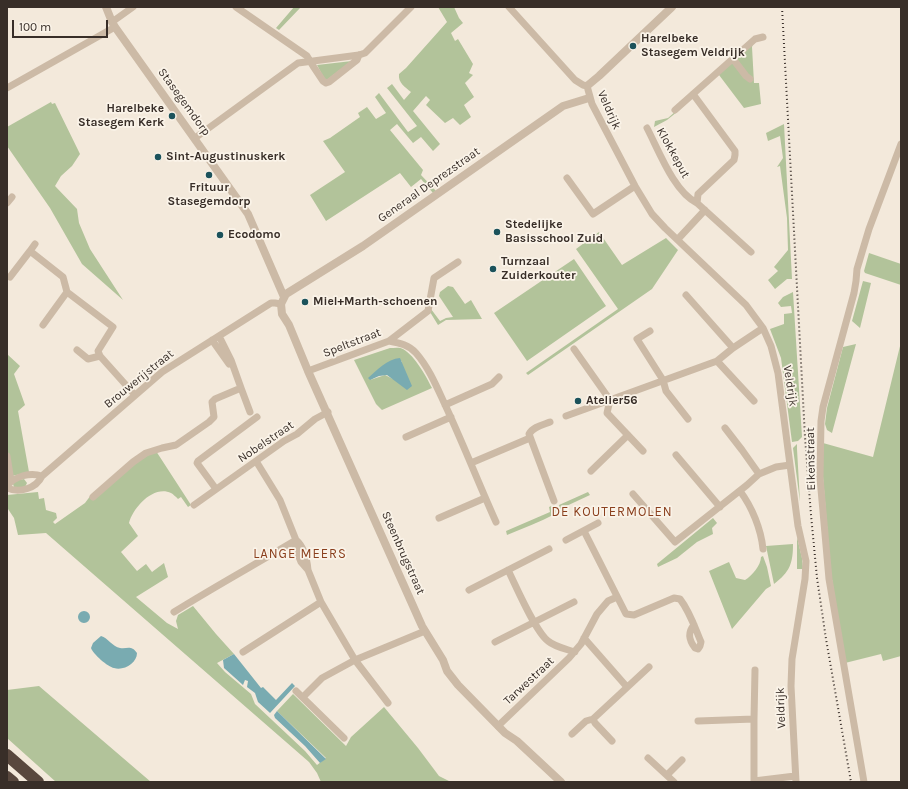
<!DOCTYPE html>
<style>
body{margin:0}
#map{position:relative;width:908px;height:789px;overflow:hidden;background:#f3e9db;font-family:Karla,sans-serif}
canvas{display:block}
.frame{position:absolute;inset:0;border:8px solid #382e28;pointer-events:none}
.scale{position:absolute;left:12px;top:20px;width:96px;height:18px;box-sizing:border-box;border:2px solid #382e28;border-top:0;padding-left:5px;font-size:12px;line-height:14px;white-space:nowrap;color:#382e28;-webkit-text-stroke:3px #faf3e8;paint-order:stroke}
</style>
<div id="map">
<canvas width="908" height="789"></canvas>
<div class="frame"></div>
<div class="scale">100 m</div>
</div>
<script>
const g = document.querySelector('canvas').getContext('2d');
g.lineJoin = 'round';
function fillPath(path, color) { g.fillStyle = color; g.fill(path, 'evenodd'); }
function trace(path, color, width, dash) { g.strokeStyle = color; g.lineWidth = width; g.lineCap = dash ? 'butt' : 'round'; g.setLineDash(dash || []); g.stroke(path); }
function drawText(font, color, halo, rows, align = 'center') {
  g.font = font + ' Karla,sans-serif'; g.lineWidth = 3.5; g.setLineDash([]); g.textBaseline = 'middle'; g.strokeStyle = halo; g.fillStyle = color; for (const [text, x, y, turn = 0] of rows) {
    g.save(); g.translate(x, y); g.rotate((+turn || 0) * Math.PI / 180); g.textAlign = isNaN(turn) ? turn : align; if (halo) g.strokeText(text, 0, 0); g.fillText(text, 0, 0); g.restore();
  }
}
fillPath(new Path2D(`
 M294 7H301L279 30 276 28Z
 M438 7H454L459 18 463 23 451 33 455 41 458 39 473 64 469 73 473 75 465 83 474 97 464 105 471 117 460 125 453 118 445 123 426 105 430 100 426 96 413 111 440 144 433 151 421 137 413 143 397 124 390 130 423 170 421 175 436 191 433 193 421 179 411 187 400 173 326 221 310 195 345 172 323 141 330 138 360 117 358 113 367 107 376 119 386 113 375 97 379 93 408 132 417 126 387 88 392 84 404 100 411 92C405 87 398 83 399 74L406 68 447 22Z
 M753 44 752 47 754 83H759L761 104 744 108 716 71Z
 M352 61 328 79 325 80 317 65Z
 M51 102 52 104 55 103 80 154 72 166 61 176 55 186 77 209 79 223 90 249 123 300 82 264 50 208 7 146V127Z
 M676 111 677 112 667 120 654 127 655 121 668 118Z
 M784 124 792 279H787L775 289 768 280 778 271 774 267 788 250 787 218 780 166 777 167 783 158 780 136 768 141 766 133Z
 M599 232 622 265 666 238 678 250 652 289 528 375 526 373 618 309 576 249Z
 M869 253 901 264V285L865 273 864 271Z
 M574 259 606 306 527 361 494 313Z
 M863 281 871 283 860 328 852 321Z
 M448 286 453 287 465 304 471 300 482 319 446 320 438 325 430 312 431 309 440 321 446 318 453 317 439 296 440 292Z
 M793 292 802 437 798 441 792 442 781 358 770 329 784 324V314L792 313 791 306 781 307 778 303 783 297Z
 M901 342V656L883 661 881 654 845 663 831 573 823 477V443L873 457Z
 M856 344 832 433 827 430 825 424 827 408 843 347Z
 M390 348C394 348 400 347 403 349 415 356 426 376 432 388L382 410 376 404 354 360ZM402 361 393 379 385 375 370 380Z
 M7 354 20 366 14 374 25 405 18 411 29 472 8 477 7 471Z
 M797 444V449L800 502 793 448Z
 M156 451 191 505 188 507 181 497 178 499C176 497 173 494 171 493 153 485 133 508 129 523L138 536 121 552 137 571 146 564 152 572 164 563 168 577 136 597 167 623 178 629 176 621 178 615 193 606 216 634 234 654 217 663 225 672 251 694 255 704 305 751 317 765 326 758 277 711 293 694 346 746 351 737 384 707 418 748 439 776 451 782H321L317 773 309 762 46 533 18 535 14 518 8 509 7 510V495L38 492 39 499 44 498 46 510 56 513 57 518 53 522 55 524 85 503 91 495 134 463Z
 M24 479 27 483 25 487H14L13 484 14 481Z
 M588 492 590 495 560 509 559 505Z
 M554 505 556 511 555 514C540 522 523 528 507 535L506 531 550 512 549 507Z
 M713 518 717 523 712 528 713 534 697 542 677 558 658 567 657 564Z
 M797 537 802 558 803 569H797Z
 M793 544C793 563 790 572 774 584L766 546Z
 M763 556 767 567 771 586 766 589 732 629 709 571 729 562 736 578 745 580C752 576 761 565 761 557Z
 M39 686 151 782H56L7 738V690Z`), '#b2c39a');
fillPath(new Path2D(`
 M400 358 412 386 407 390 387 375 379 376 370 380 368 378C377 370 387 359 400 358Z
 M78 617a6 6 0 1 1 12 0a6 6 0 1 1-12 0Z
 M101 636C108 638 113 647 120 648 128 649 131 645 137 653 137 663 124 671 114 668 108 667 93 654 91 648L93 643Z
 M234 654 261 688 263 687 276 700 292 683 295 686 270 713 269 712 258 702 255 693 247 687 248 681 245 680 243 685 224 668 223 660Z
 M277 711 326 759 320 763 305 746 275 718 274 715Z`), '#79abb1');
trace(new Path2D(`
 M236 7 307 56 313 66 323 81 326 83 329 82 357 60 359 55
 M509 7 575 80 583 85 587 86 592 104 635 186 652 214 665 228 746 305 763 328 771 346 778 373 798 526 806 561 805 579 792 659 791 686 796 782
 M112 22 133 7
 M733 59 746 76 750 79
 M7 88 115 27
 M693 94 735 151V155L734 160 698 194 697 203
 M675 110 755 39 763 37
 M647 128C659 151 674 192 697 203L751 252
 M195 138 298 63 359 55 365 53 411 7
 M567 178 593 214 635 186
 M7 203 12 197
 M678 239 705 210
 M30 251 35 244
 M10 277 30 251 63 277 67 292 113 327 98 351 100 356 134 394
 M686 295 733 348
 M43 325 67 292
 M650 331 637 339 663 380 666 391 688 419
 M212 340 229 364
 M389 341C400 343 409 345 416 353 430 369 438 390 447 409 464 446 479 484 496 522
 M574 349 610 400 607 413 643 451
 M77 350 88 359 100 356
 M717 361 754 401
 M308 371 389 341 428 311 434 278 458 262
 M241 388 250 412
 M445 405 492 384 499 377
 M566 416 717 361 733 348 763 328
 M550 422C542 425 533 427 529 434L554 501
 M725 428 742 450 759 474
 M406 437 451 417
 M676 455 720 507
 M7 456 11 481
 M256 461 280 500 296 540 295 547 301 562 308 570 321 602 355 660 388 703
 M471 463 530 438
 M591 471 628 435
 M7 486C15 476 30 472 42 476
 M7 488C19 493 36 489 42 476L162 372 271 303H275L281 304
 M216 489 197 463 198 461 257 417
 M740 491C752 507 761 529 763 549
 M633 494 675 542 747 485 759 474 776 467 790 465
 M93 497 133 462 146 453 162 448 176 445 209 422 214 417 212 402 215 399 241 388 231 360 219 336
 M194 505 284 441 297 434 315 419 328 412
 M439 518 485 498
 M584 531 626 614 634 615 674 598 680 599C690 612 695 628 701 642L700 646 698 649 695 648C689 640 687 633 694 625
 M566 540 598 523
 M508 570C516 586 535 631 548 641 555 647 566 649 575 652
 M469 590 549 549
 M174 612C214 587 256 564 296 540 304 547 307 559 308 570
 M584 638 627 687
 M495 642 574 602
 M243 652 321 602
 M755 670 754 719V781L795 776
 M296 691 344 738
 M303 697 322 678 355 660 425 631
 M698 721 754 719
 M498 726 569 658 581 644 597 614 608 601 617 597
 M572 734 586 721 593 719
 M612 741 595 723 593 719 649 667
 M648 758 674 782
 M667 775 682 760
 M864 782 829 579 820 478 821 421 823 407 854 293 856 281 857 269 869 229 901 144`), '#ccbaa6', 7);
trace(new Path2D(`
 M106 7 112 22 115 27 248 214 284 297
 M587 86 599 76 672 7
 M561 782 517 741 505 733 458 685 447 671 443 660 422 626 308 371 289 325 282 314 281 304 286 294 363 246 563 106 589 98`), '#ccbaa6', 8);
trace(new Path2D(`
 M7 755 38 782
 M7 777 13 782`), '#59483e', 12);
trace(new Path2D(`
 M782 7 805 437 811 515 817 578 826 639 851 782`), '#382e28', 2, [1, 3]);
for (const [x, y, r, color] of [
 [633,46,4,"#1b525b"],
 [172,116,4,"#1b525b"],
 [158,157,4,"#1b525b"],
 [209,175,4,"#1b525b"],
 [497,232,4,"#1b525b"],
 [220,235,4,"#1b525b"],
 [493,269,4,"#1b525b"],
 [305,302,4,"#1b525b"],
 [578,401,4,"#1b525b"]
]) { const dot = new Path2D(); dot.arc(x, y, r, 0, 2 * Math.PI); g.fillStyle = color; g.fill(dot); trace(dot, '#faf3e8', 1.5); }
drawText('bold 12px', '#382e28', '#faf3e8', [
 ["Harelbeke",641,39],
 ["Stasegem Veldrijk",641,53],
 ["Harelbeke",164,109,"right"],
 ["Stasegem Kerk",164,123,"right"],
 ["Sint-Augustinuskerk",166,157],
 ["Frituur",209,188,"center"],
 ["Stasegemdorp",209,202,"center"],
 ["Stedelijke",505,225],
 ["Basisschool Zuid",505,239],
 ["Ecodomo",228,235],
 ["Turnzaal",501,262],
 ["Zuiderkouter",501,276],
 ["Miel+Marth-schoenen",313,302],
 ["Atelier56",586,401]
], 'left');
drawText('12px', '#382e28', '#faf3e8', [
 ["Stasegemdorp",184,102,54],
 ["Veldrijk",609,110,66],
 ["Klokkeput",673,153,61],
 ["Generaal Deprezstraat",429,185,-35],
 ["Speltstraat",352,343,-21],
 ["Brouwerijstraat",139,379,-39],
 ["Veldrijk",790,386,81],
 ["Nobelstraat",266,442,-34],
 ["Eikenstraat",811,459,-91],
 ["Steenbrugstraat",403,553,66],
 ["Tarwestraat",529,681,-43],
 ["Veldrijk",781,708,-92]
]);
g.letterSpacing = '1px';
drawText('13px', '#8a3f1d', '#faf3e8', [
 ["DE KOUTERMOLEN",612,512],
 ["LANGE MEERS",300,554]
]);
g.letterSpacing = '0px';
</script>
